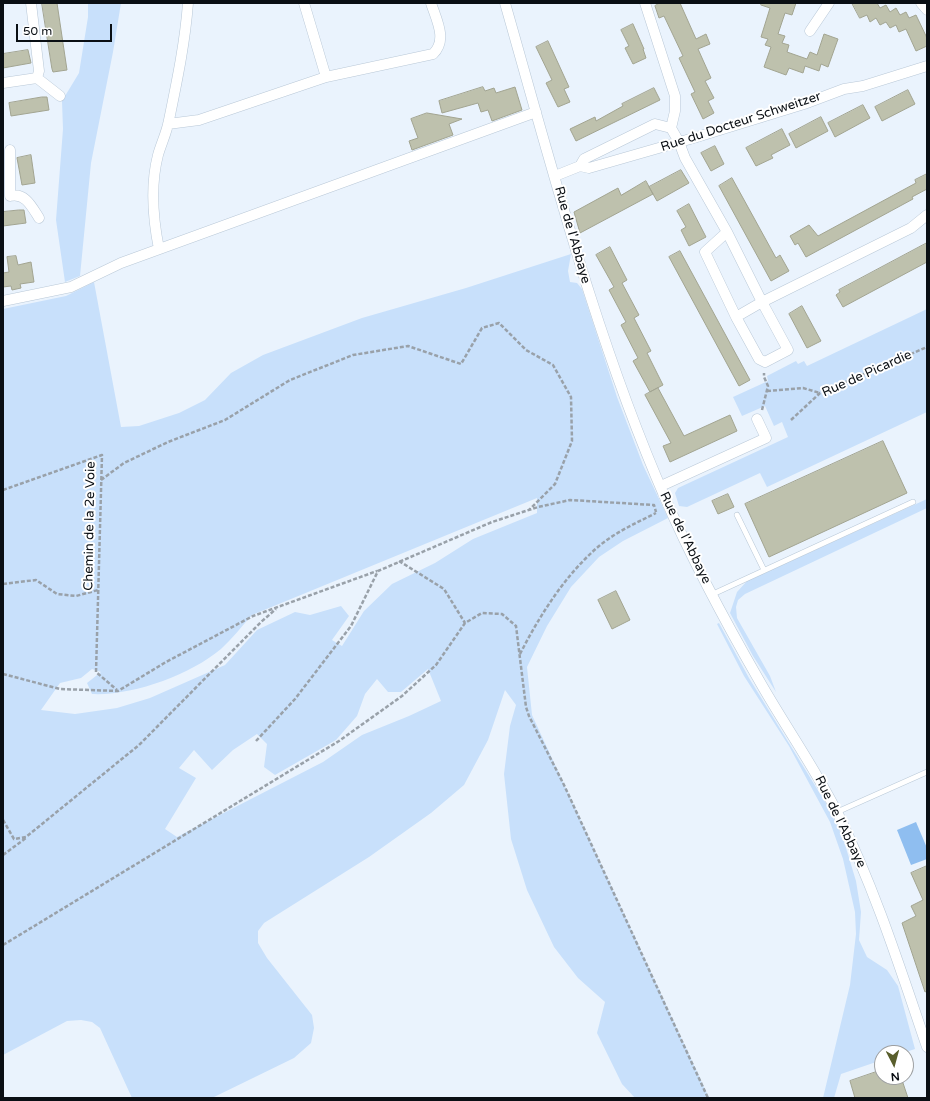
<!DOCTYPE html>
<style>
body{margin:0}
#map{position:relative;width:930px;height:1101px;overflow:hidden;background:#eaf3fd;font-family:"Varela Round",sans-serif}
canvas{display:block}
.frame{position:absolute;inset:0;border:4px solid #0a0f14;pointer-events:none}
.north{position:absolute;left:874px;top:1045px;width:40px;height:40px;box-sizing:border-box;background:#fff;border:1px solid #9d9fa1;border-radius:50%;rotate:174deg;font-size:11px;font-weight:700;line-height:16px;text-align:center;color:#0a0f14}
.north::after{content:'';display:block;margin:auto;width:14px;height:18px;background:#595e2c;clip-path:polygon(50% 0,100% 100%,50% 72%,0 100%)}
.scale{position:absolute;left:16px;top:24px;width:96px;height:18px;box-sizing:border-box;border:2px solid #0a0f14;border-top:0;padding-left:5px;font-size:12px;line-height:14px;white-space:nowrap;color:#0a0f14;-webkit-text-stroke:3px #fff;paint-order:stroke}
</style>
<div id="map">
<canvas width="930" height="1101"></canvas>
<div class="frame"></div>
<div class="north">N</div>
<div class="scale">50 m</div>
</div>
<script>
const g = document.querySelector('canvas').getContext('2d');
g.lineJoin = 'round';
function fillPath(path, color) { g.fillStyle = color; g.fill(path, 'evenodd'); }
function trace(path, color, width, dash) { g.strokeStyle = color; g.lineWidth = width; g.lineCap = dash ? 'butt' : 'round'; g.setLineDash(dash || []); g.stroke(path); }
function drawText(font, color, halo, rows, align = 'center') {
  g.font = font + ' "Varela Round",sans-serif'; g.lineWidth = 4; g.setLineDash([]); g.textBaseline = 'middle'; g.strokeStyle = halo; g.fillStyle = color; for (const [text, x, y, turn = 0] of rows) {
    g.save(); g.translate(x, y); g.rotate((+turn || 0) * Math.PI / 180); g.textAlign = isNaN(turn) ? turn : align; if (halo) g.strokeText(text, 0, 0); g.fillText(text, 0, 0); g.restore();
  }
}
fillPath(new Path2D(`
 M88 3H121L113 52 91 163 80 276 65 282 56 220 63 129 62 101 79 73 88 17Z
 M571 254 568 271 570 282 577 283 582 289 617 397 643 465 668 518 623 541 599 557 571 587 547 626 527 667 532 715 709 1098H635L622 1084 597 1033 605 1002 578 978 554 947 527 890 511 839 504 774 510 726 516 705 505 690 488 740 464 785 431 813 369 857 264 923 258 931V943L267 958 312 1015 314 1028 311 1043 294 1058 212 1098H132L100 1028 92 1022 81 1020 67 1021 3 1055V309L66 296 94 282 121 427 139 426 179 413 205 400 231 373 263 355 362 318 466 288ZM537 498V513L473 539 435 563 392 584 364 611 342 646 332 640 349 616 341 606 310 615 295 612 257 630 225 665 150 698 117 708 75 714 41 710 60 683 81 678 92 669 101 672 87 683 92 694C132 696 190 675 221 649 232 639 242 626 252 615ZM428 669 441 701 409 716 362 735 323 762 177 837 165 829 196 778 179 768 194 750 212 770 233 750 257 734 267 744 264 767 275 775 336 740 357 716 365 694 377 679 388 692H401Z
 M927 309V412L767 487 760 473 687 507 679 506 675 493 678 488 788 437 782 422 774 426 765 406 742 416 733 397 768 381 767 376 796 361 798 364 804 361 807 366Z
 M927 499V508L745 594 738 600 736 607 737 618 770 676 776 692 753 656 730 613 737 592 747 581Z
 M719 623 749 678 827 805 843 838 856 881 861 912 859 940 867 957 887 970 898 986 915 1049 903 1053H882V1060L841 1074 834 1098H823L850 985 856 934 855 912 843 859 830 822 789 746 744 676 717 624Z`), '#c8e0fb');
fillPath(new Path2D(`
 M916 822 927 848V859L911 865 897 830Z`), '#8fbef0');
const building = new Path2D(`
 M42 3H57L67 70 53 72 52 69Z
 M660 3H680L696 39 706 34 710 44 698 49 711 78 705 81 714 98 708 101 714 113 703 119 691 94 695 92 679 58 683 56 664 16 659 18 655 6Z
 M762 3H796L792 15 785 13 778 34 785 36 782 43 789 45 787 52 807 59 810 52 817 55 824 34 838 39 828 67 821 64 819 71 805 66 803 73 789 68 786 75 764 67 771 47 765 45 768 39 761 37 770 8 761 5Z
 M852 3H877L880 8 886 5 890 12 896 8 900 15 906 12 909 18 916 15 927 38V46L916 51 906 29 899 32 896 25 890 28 886 22 880 25 876 18 870 22 867 15 860 18Z
 M633 24 644 49H643L646 58 633 64 625 48 629 46 621 30Z
 M548 41 569 87 564 89 570 102 558 107 546 83 552 80 536 47Z
 M28 50 31 63 3 68V54Z
 M483 87 485 91 494 88 496 93 515 87 522 110 492 121 488 110 481 112 478 103 442 113 439 101Z
 M654 88 660 100 576 141 570 129 595 117 596 121 623 106 622 104Z
 M908 90 915 104 882 121 875 107Z
 M42 97H47L49 110 11 116 9 103Z
 M863 105 870 118 835 137 828 123Z
 M427 113 462 119 449 124 453 135 412 150 409 141 418 138 411 119Z
 M821 117 828 131 796 148 789 134Z
 M782 129 790 145 771 155 773 158 756 166 746 148Z
 M715 146 724 164 711 171 701 153Z
 M31 155 35 183 22 185 17 158Z
 M681 170 689 183 657 201 649 187Z
 M927 174V189L912 197 913 199 806 257 798 243 795 245 790 236 809 225 818 236 916 183 915 180Z
 M732 178 776 258 780 255 789 271 771 281 719 186Z
 M646 181 653 194 580 233 574 212 618 188 621 195Z
 M689 204 706 237 689 246 681 230 686 227 677 211Z
 M19 210H24L26 223 3 226V212Z
 M927 243V262L843 307 836 295 840 292 839 290Z
 M610 247 627 280 622 283 639 315 634 318 651 351 647 353 663 385 650 392 633 361 638 358 621 325 626 322 609 290 614 287 596 255Z
 M680 251 750 380 739 386 669 257Z
 M16 256 18 265 31 262 34 282 20 284 21 288 12 290 11 286 3 287V273L9 272 7 257Z
 M802 306 821 341 807 348 789 314Z
 M658 388 684 436 730 415 737 431 670 462 663 446 671 443 645 395Z
 M883 441 907 493 769 557 745 504Z
 M728 494 734 507 718 514 712 501Z
 M616 591 630 620 612 629 598 600Z
 M927 866V991L925 992 902 923 916 916 911 906 923 900 911 873Z
 M882 1070V1077H901L908 1098H855L850 1081Z`);
fillPath(building, '#bec1ad');
trace(building, '#a2a491', 1);
const service = new Path2D(`
 M737 515 764 570
 M713 594 913 502
 M837 812 927 772`);
const minor = new Path2D(`
 M31 3 39 71 37 78
 M304 3 326 77
 M505 3C553 171 596 340 666 500 693 562 726 623 760 682 785 726 815 768 838 814 875 889 900 968 927 1047
 M645 3 675 96V111L671 128 679 142 685 158 727 232 762 302 736 317 705 252 727 232
 M921 3 927 10
 M810 31 829 3
 M3 83 37 78 60 96
 M168 124 199 120 326 77 433 54C448 40 436 19 431 3
 M10 150V196C25 192 32 207 39 218
 M580 166 584 159 655 124 671 128
 M555 176 580 166 589 168 697 137 804 104 844 89 863 86 927 66
 M159 249C153 219 150 186 158 155 161 144 167 132 169 120 177 81 185 43 188 3
 M3 301 71 287 121 263 536 112
 M736 317 759 359 765 362 788 350 762 302 911 228 927 215
 M661 486 766 438 757 419`);
trace(service, '#b9c8d7', 6);
trace(minor, '#b9c8d7', 11);
trace(new Path2D(`
 M767 391 803 388 820 393
 M762 410 768 386 764 377V373
 M791 420 820 393 927 347
 M101 480 124 463 168 442 225 420 290 380 353 355 408 346 461 364 482 328 499 323 526 350 553 365 571 397 572 441 555 484 529 510
 M3 490 102 455 96 672 117 690
 M399 561 444 589 465 623
 M3 584 36 580 57 594 76 596 98 590
 M520 654C540 615 565 575 599 546 616 532 636 523 656 513
 M3 674 60 689 118 691 166 662 253 616 377 571
 M256 741 295 699 351 626 378 571 492 522 538 507 570 500 654 505 656 512
 M3 820 14 839 26 837 139 745 261 622 276 609
 M3 855 26 838
 M3 945 339 741 402 696 436 665 465 623 482 613 502 614 516 626 526 707 529 716 564 785 708 1098`), '#99a1a9', 2.5, [4, 2]);
trace(service, '#fff', 5);
trace(minor, '#fff', 10);
drawText('13px', '#0a0f14', '#fff', [
 ["Rue du Docteur Schweitzer",741,122,-18],
 ["Rue de l'Abbaye",572,235,74],
 ["Rue de Picardie",867,374,-24],
 ["Chemin de la 2e Voie",90,526,-89],
 ["Rue de l'Abbaye",685,538,64],
 ["Rue de l'Abbaye",840,822,64]
]);
</script>
